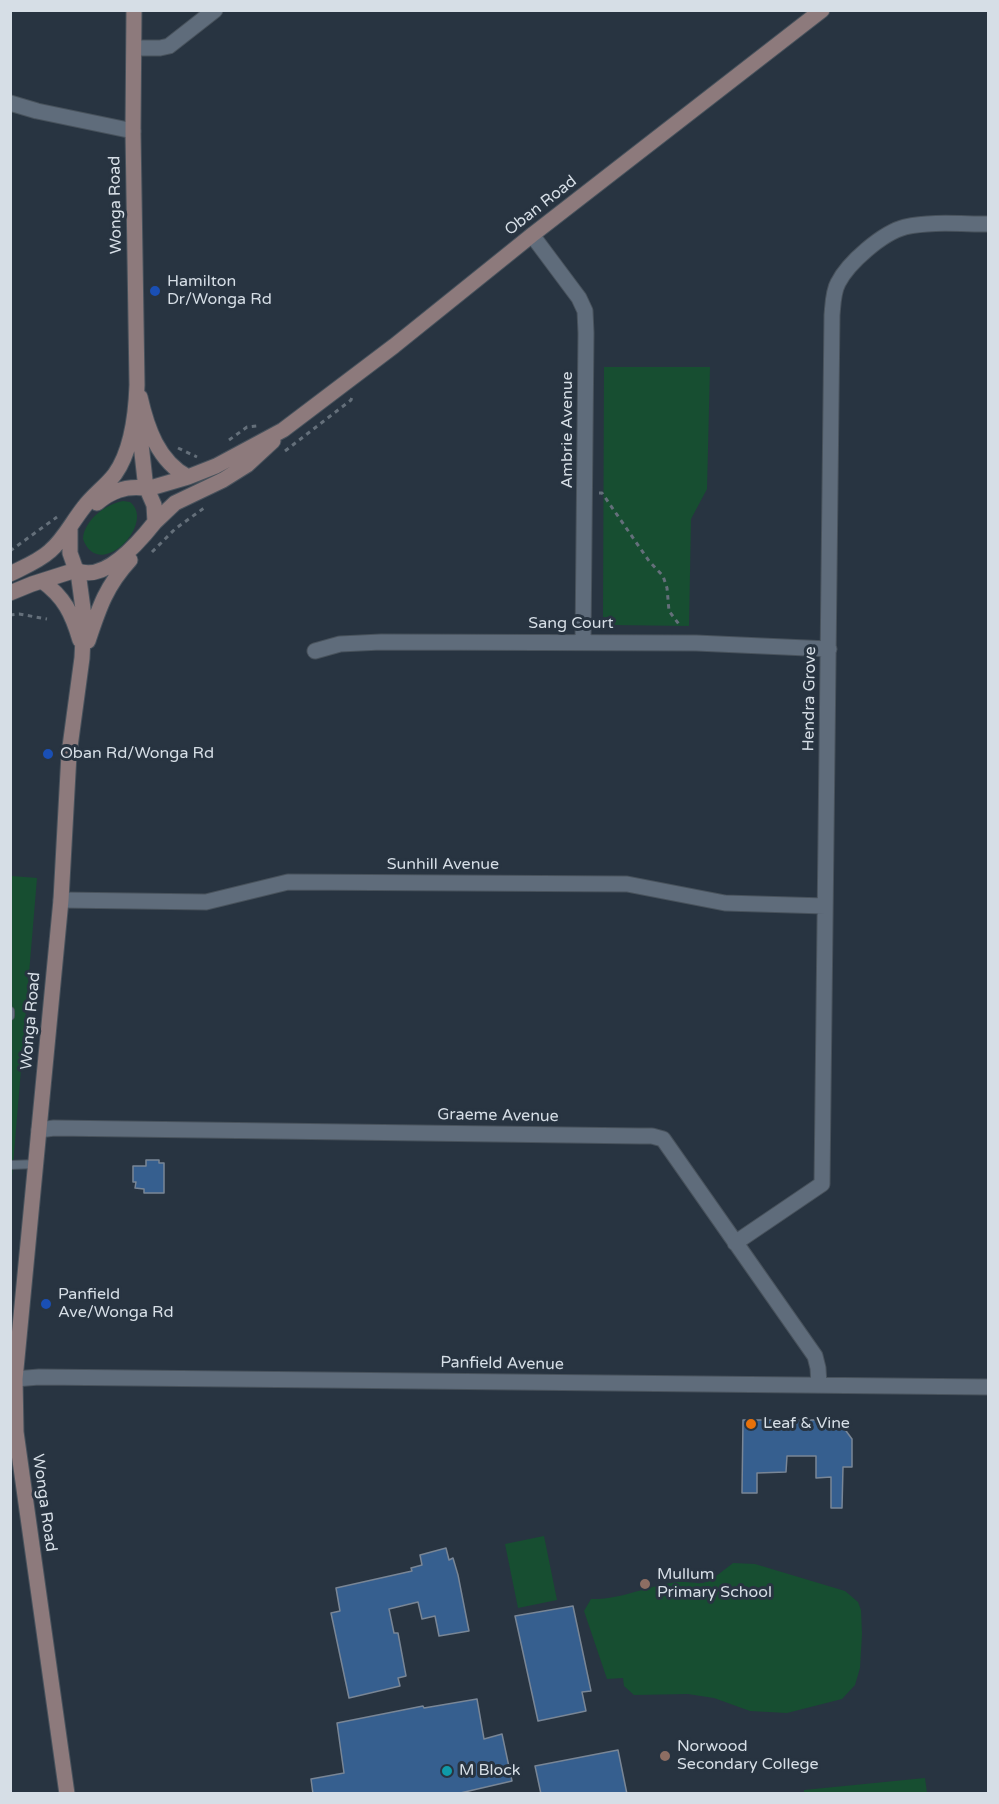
<!DOCTYPE html>
<style>
body{margin:0}
#map{position:relative;width:999px;height:1804px;overflow:hidden;background:#283441;font-family:"Varela Round",sans-serif}
canvas{display:block}
.frame{position:absolute;inset:0;border:12px solid #d6dee6;pointer-events:none}
</style>
<div id="map">
<canvas width="999" height="1804"></canvas>
<div class="frame"></div>
</div>
<script>
const g = document.querySelector('canvas').getContext('2d');
g.lineJoin = 'round';
function fillPath(path, color) { g.fillStyle = color; g.fill(path, 'evenodd'); }
function trace(path, color, width, dash) { g.strokeStyle = color; g.lineWidth = width; g.lineCap = dash ? 'butt' : 'round'; g.setLineDash(dash || []); g.stroke(path); }
function drawText(font, color, halo, rows, align = 'center') {
  g.font = font + ' "Varela Round",sans-serif'; g.lineWidth = 6; g.setLineDash([]); g.textBaseline = 'middle'; g.strokeStyle = halo; g.fillStyle = color; for (const [text, x, y, turn = 0] of rows) {
    g.save(); g.translate(x, y); g.rotate((+turn || 0) * Math.PI / 180); g.textAlign = isNaN(turn) ? turn : align; if (halo) g.strokeText(text, 0, 0); g.fillText(text, 0, 0); g.restore();
  }
}
fillPath(new Path2D(`
 M604 367H710L707 489 691 519 689 626 614 625 603 618Z
 M123 501 130 502C157 523 99 583 83 539 84 520 106 504 123 501Z
 M11 876 37 878 11 1189Z
 M544 1536 557 1600 518 1608 505 1544Z
 M733 1563 755 1564 845 1591 858 1602 861 1610 862 1634 860 1668 855 1685 842 1699 787 1713 750 1711 714 1698 688 1694 634 1695 624 1686 623 1678 607 1679 584 1611 591 1599C621 1600 649 1585 678 1582 688 1581 698 1585 706 1582 715 1578 725 1569 733 1563Z
 M925 1778 927 1793H804V1790Z`), '#174e31');
const building = new Path2D(`
 M146 1160H159V1163H164V1193H144V1189L135 1188 136 1182H133V1166H146Z
 M743 1420H838L852 1439V1467H843L842 1508H831V1477L816 1478V1456H787L786 1472 757 1473V1493H742Z
 M446 1548 449 1560 453 1558 458 1575 469 1631 439 1636 435 1616 422 1619 418 1602 389 1609 394 1633H398L406 1676 398 1678 400 1686 349 1698 331 1613 340 1611 336 1588 412 1571 411 1568 422 1565 420 1555Z
 M573 1606 591 1691 582 1692 586 1711 538 1721 515 1616Z
 M477 1699 484 1739 502 1734 512 1781 456 1794H313L311 1779 344 1773 337 1723 423 1706 424 1708Z
 M618 1750 627 1794H541L535 1766Z`);
fillPath(building, '#365f8f');
trace(building, '#798696', 1.5);
const lane = new Path2D(`
 M10 1011V1016
 M10 1165 36 1164`);
const street = new Path2D(`
 M135 48H160L169 46 215 10
 M10 103 37 111 133 131
 M532 235 579 298 585 311 586 333 583 642
 M315 651 340 644 381 642 696 643 829 649
 M61 900 206 902 288 882 627 884 725 903 825 906
 M39 1130 54 1128 640 1136H652L663 1139 815 1356 818 1368 819 1385
 M735 1243 822 1184 832 315C833 305 833 292 838 283 848 263 882 233 905 227 931 221 961 224 988 224
 M15 1379 39 1377 988 1387`);
const secondary = new Path2D(`
 M140 397C147 428 158 461 188 477
 M138 417 145 480 144 488
 M147 489 188 477 216 466 283 430 394 346 532 235 822 10
 M155 522 175 503 223 480 247 465 273 441
 M70 527V553L76 570C104 584 140 541 155 522L154 505 147 489 144 488C125 486 111 491 97 503
 M10 574C24 567 39 561 50 551 64 539 72 522 84 507 93 495 106 486 115 474 132 450 136 413 137 385L133 131 134 10
 M42 581C64 597 72 613 80 640
 M10 593 32 584 76 570
 M88 641C99 608 106 586 130 560
 M67 1794 16 1432 15 1379 61 900 69 754 82 658 84 616 78 572`);
trace(lane, '#48525c', 10);
trace(street, '#48525c', 17);
trace(secondary, '#48525c', 17);
trace(new Path2D(`
 M229 440 247 427 257 426
 M178 448 197 457
 M285 451 351 400 352 397
 M599 493H602L649 561 663 576 667 588 669 611 681 627
 M10 551 57 517
 M152 552 175 529 204 508
 M10 615 19 614 47 619
 M10 1216H11`), '#646f7a', 3, [4.5, 4.5]);
trace(lane, '#5f6c7b', 8);
trace(street, '#5f6c7b', 15);
trace(secondary, '#8d7a7c', 15);
for (const [x, y, r, color] of [
 [155,291,6,"#1a4fb4"],
 [48,754,6,"#1a4fb4"],
 [46,1304,6,"#1a4fb4"],
 [751,1424,6,"#e8710a"],
 [645,1584,6,"#8d6e63"],
 [665,1756,6,"#8d6e63"],
 [447,1771,6,"#0f9aa8"]
]) { const dot = new Path2D(); dot.arc(x, y, r, 0, 2 * Math.PI); g.fillStyle = color; g.fill(dot); trace(dot, '#283441', 2); }
drawText('16px', '#d6dee6', '#283441', [
 ["Wonga Road",116,205,-91],
 ["Oban Road",541,206,-38],
 ["Ambrie Avenue",568,430,-90],
 ["Sang Court",571,624],
 ["Hendra Grove",810,699,-89],
 ["Sunhill Avenue",443,865],
 ["Wonga Road",31,1021,-85],
 ["Graeme Avenue",498,1116,1],
 ["Panfield Avenue",502,1364,1],
 ["Wonga Road",44,1503,82]
]);
drawText('16px', '#d6dee6', '#283441', [
 ["Hamilton",167,282],
 ["Dr/Wonga Rd",167,300],
 ["Oban Rd/Wonga Rd",60,754],
 ["Panfield",58,1295],
 ["Ave/Wonga Rd",58,1313],
 ["Leaf & Vine",763,1424],
 ["Mullum",657,1575],
 ["Primary School",657,1593],
 ["Norwood",677,1747],
 ["Secondary College",677,1765],
 ["M Block",459,1771]
], 'left');
</script>
